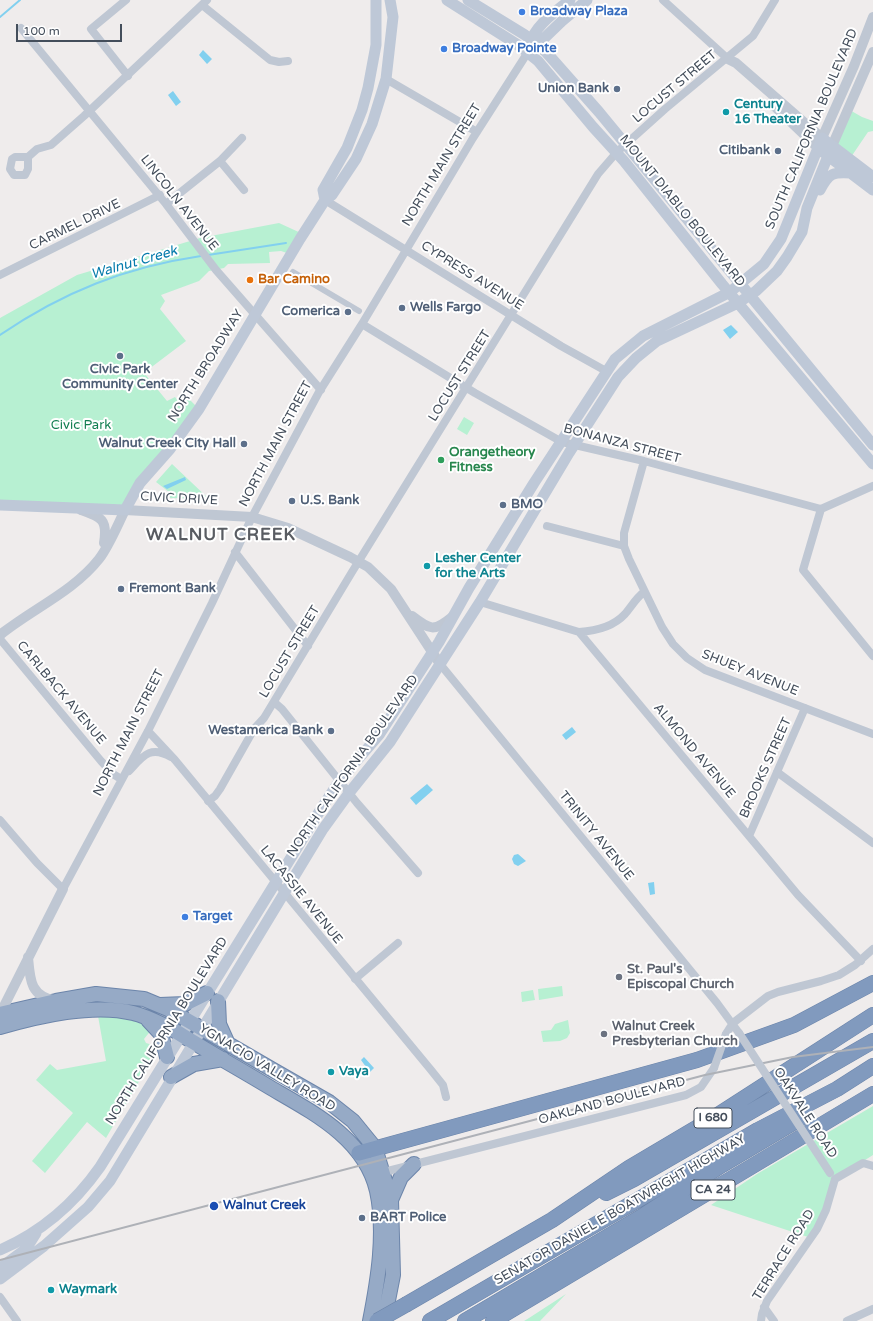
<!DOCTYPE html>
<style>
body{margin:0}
#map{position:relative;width:873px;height:1321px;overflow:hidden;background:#efecec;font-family:"Varela Round",sans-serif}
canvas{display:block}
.scale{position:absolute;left:16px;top:24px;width:106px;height:18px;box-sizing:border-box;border:2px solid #444e5b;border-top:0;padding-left:5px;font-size:12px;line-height:14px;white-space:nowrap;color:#444e5b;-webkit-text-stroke:3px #fff;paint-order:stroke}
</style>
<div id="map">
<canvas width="873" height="1321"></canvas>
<div class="scale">100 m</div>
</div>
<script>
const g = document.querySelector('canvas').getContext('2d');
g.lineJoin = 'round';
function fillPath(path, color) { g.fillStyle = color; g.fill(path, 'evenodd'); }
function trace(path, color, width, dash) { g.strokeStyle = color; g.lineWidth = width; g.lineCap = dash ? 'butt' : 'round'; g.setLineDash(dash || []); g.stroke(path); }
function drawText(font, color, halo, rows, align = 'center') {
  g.font = font + ' "Varela Round",sans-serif'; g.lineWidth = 4; g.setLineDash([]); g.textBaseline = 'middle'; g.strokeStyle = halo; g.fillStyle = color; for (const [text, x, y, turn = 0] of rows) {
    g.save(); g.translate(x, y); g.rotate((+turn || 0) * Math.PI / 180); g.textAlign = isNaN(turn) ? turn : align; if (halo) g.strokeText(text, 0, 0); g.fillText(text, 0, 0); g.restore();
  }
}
fillPath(new Path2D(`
 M848 109 862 117 873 121V131L868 132 849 160 832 146Z
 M279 223 303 234 290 254 281 251 269 252 270 263 228 264 224 268 209 271 199 281 161 295 165 301 160 309 186 341 145 372 144 365 140 368 167 401 175 397 180 403 186 396 199 409 125 510 0 505V318L77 275 200 238Z
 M464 417 474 423 467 435 457 429Z
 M172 464 209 499 170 498 169 492 156 482Z
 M562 986 563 996 539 1000 538 989Z
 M533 990 535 1000 522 1002 521 992Z
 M98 1016C117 1018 136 1018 152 1029L144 1039 146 1043 156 1046 155 1054 106 1138 87 1122 45 1173 32 1161 73 1113 36 1080 50 1064 57 1070 106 1061Z
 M568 1020 570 1033 567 1038 560 1041 543 1042 541 1031 551 1030 555 1024Z
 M873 1106V1155L835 1179 811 1238 711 1205 757 1174Z
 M566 1294 540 1321H524L529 1318Z`), '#b7f0d2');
fillPath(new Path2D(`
 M203 50 212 59 207 64 199 55Z
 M173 91 181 102 176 106 168 95Z
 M731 325 738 332 730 339 723 330Z
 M185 477 186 480 167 489 163 486Z
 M572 727 576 732 566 740 562 735Z
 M427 784 433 790 416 805 410 798Z
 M518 854 526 861 518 866 514 864 512 859 514 855Z
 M654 882 655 894 650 895 648 883Z
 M364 1057 374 1068 370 1072 364 1068 366 1067 361 1060Z`), '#82d0ef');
trace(new Path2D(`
 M0 17 20 0
 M208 255 286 243
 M0 335C63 292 126 267 201 256`), '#82d0ef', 2);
const trunk = new Path2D(`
 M218 1001 219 1024 228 1044
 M160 1005 185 1004 207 993
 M0 1014 56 1001 96 994 144 999 168 1009 273 1070 329 1102 353 1121 375 1148 391 1200 393 1275 384 1321
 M148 1020 161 1034 167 1057
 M0 1027C39 1016 93 1003 133 1013 146 1016 159 1023 172 1029 205 1050 238 1068 271 1088 314 1113 365 1139 377 1191 386 1233 378 1280 370 1321
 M171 1077 194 1064 223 1059
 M391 1200 401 1177 414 1164`);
const motorway = new Path2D(`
 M359 1153 697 1060 794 1025 873 983
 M606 1193 634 1179 873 1041
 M407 1304 552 1220 629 1168 710 1120 873 1015
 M430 1321 758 1130 837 1089 873 1066
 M465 1321 641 1217 722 1165 801 1118
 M493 1321 873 1094`);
trace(trunk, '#6c85aa', 16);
trace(motorway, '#6c85aa', 16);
trace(new Path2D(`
 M293 272 359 311`), '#bfc7d3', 6);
trace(new Path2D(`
 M126 0 91 29 128 76
 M663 0 728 59
 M202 5 270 60 279 62 288 61
 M21 28 166 204 216 270 321 390
 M386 79 477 132
 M28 157H15L12 159 10 169 14 175H25L28 169V157L37 149 51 145 84 116 207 0
 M220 161 244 190
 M325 200 561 346 606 371
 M166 204 220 161 242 138
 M0 275 160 195
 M362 324 475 393 562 442 644 461 821 509 873 486
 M644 461 624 533V546L629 559 662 627 673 644 687 658 705 670 873 734
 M821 509 803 570 873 656
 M547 526 624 546
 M235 552 308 646
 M480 602 579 632 798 895 861 961
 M579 632C596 631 613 627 625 614 631 607 636 598 644 592
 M0 639 101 761 113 774 121 779
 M440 664 717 1003 739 1033
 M274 702 282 709 357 803 418 873
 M148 731 175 760 431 1070 443 1085 446 1097
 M129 771C143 756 150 745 171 757
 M777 772 873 843
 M208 801 215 796 220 789 254 729 264 718 352 572 598 174 617 152 665 109 753 36 775 0
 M0 820 37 863 63 889 148 731 212 603 252 517 319 392 362 324 473 138 528 52
 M749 836 805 708
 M355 979 398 943
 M726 1034 733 1023 768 996 778 992 821 981 839 975 855 965 873 949
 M380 1173 686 1095 701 1087 714 1068
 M835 1179 863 1163 873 1166
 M0 1297 17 1321
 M764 1307 774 1321
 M761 1321 762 1314 767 1301 817 1229 826 1210 835 1179
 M847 1321 873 1309`), '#bfc7d3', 8);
trace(new Path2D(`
 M728 59 736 63 822 138 854 66 873 17
 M771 103 818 148
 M832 146 873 52
 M81 510C101 517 108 519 104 543
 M412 616C430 630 434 632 452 617
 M0 635C32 609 73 592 99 559 109 546 118 524 125 510L252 517 288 528 350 557 368 567 391 589 440 664
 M28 957C30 980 30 996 56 1001
 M0 1014 63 889`), '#bfc7d3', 10);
trace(new Path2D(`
 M447 0 518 45 538 61 593 127 624 161 722 284 873 464
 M468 0 525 35 546 52 599 112 873 445
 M529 46C534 26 555 12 570 0
 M533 49 562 21 587 0
 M823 152 873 190
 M820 190C829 173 833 172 850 173
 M325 200 323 190 347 148 362 110 368 88 376 45V0
 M0 505 125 510 140 483 170 449 199 409 300 239 325 200 332 195 356 159 372 124 386 79 393 17 390 0
 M0 1250C42 1232 74 1204 100 1167L321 809 340 780 379 735 439 642 469 588 534 483 615 359 643 336 730 292 764 264 781 239 822 138 873 177
 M0 1268 26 1249 36 1233
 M0 1279 44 1246 88 1207 110 1181 323 829 349 793 390 742 480 602 569 453 618 377 636 358 657 341 738 303 756 291 777 271 787 257 802 232 807 208 832 146`), '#bec8d7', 11);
trace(trunk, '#96aac6', 14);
trace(motorway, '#819abe', 15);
trace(new Path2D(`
 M0 1260 705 1075 793 1057 873 1047`), '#aeb1b7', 2);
const motorwayBridge = new Path2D(`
 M377 1321 407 1304`);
trace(motorwayBridge, '#6c85aa', 16, []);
trace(new Path2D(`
 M739 1033 830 1173
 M714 1068 726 1034`), '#bfc7d3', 8);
trace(motorwayBridge, '#819abe', 15);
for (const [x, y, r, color] of [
 [522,12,4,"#3f7fe0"],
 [444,49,4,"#3f7fe0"],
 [617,89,4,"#5c6f8a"],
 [726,112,4,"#0f9aa8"],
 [778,151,4,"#5c6f8a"],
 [250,280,4,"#e8710a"],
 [402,308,4,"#5c6f8a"],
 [348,312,4,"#5c6f8a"],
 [120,356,4,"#5c6f8a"],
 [244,444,4,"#5c6f8a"],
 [441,460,4,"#2e9e5b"],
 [292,501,4,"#5c6f8a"],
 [503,505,4,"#5c6f8a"],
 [427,566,4,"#0f9aa8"],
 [121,589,4,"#5c6f8a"],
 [331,731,4,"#5c6f8a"],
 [185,917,4,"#3f7fe0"],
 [619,977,4,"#6b7280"],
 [604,1034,4,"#6b7280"],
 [331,1072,4,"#0f9aa8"],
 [214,1206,5,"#1a4fb4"],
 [362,1218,4,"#5c6f8a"],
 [51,1290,4,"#0f9aa8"]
]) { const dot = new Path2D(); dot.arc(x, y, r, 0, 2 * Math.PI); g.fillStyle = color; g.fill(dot); trace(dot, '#fff', 1.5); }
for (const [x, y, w] of [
 [713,1118,38],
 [713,1190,44]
]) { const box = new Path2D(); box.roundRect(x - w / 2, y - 10, w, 20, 3); g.fillStyle = '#fff'; g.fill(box); trace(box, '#444e5b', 1); }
drawText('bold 12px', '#444e5b', null, [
 ["I 680",713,1118],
 ["CA 24",713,1190]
]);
drawText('bold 13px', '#366cbe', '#fff', [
 ["Broadway Plaza",530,12],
 ["Broadway Pointe",452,49],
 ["Target",193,917]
], 'left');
drawText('13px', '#444e5b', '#fff', [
 ["LOCUST STREET",675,87,-40],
 ["SOUTH CALIFORNIA BOULEVARD",812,129,-67],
 ["NORTH MAIN STREET",442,165,-59],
 ["LINCOLN AVENUE",179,203,52],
 ["MOUNT DIABLO BOULEVARD",682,211,51],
 ["CARMEL DRIVE",75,225,-26],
 ["CYPRESS AVENUE",472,276,32],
 ["NORTH BROADWAY",206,366,-58],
 ["LOCUST STREET",460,376,-58],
 ["NORTH MAIN STREET",276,444,-62],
 ["BONANZA STREET",622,444,15],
 ["CIVIC DRIVE",179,499,3],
 ["LOCUST STREET",290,652,-59],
 ["SHUEY AVENUE",750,673,22],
 ["CARLBACK AVENUE",61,693,50],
 ["NORTH MAIN STREET",129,733,-63],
 ["ALMOND AVENUE",694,751,50],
 ["NORTH CALIFORNIA BOULEVARD",353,766,-55],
 ["BROOKS STREET",766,768,-66],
 ["TRINITY AVENUE",596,836,51],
 ["LACASSIE AVENUE",301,895,51],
 ["NORTH CALIFORNIA BOULEVARD",167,1031,-58],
 ["YGNACIO VALLEY ROAD",267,1068,31],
 ["OAKLAND BOULEVARD",612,1101,-15],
 ["OAKVALE ROAD",805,1113,57],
 ["SENATOR DANIEL E BOATWRIGHT HIGHWAY",620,1210,-30],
 ["TERRACE ROAD",784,1255,-58]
]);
drawText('bold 13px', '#4e5e75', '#fff', [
 ["Union Bank",609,89],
 ["Citibank",770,151],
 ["Wells Fargo",410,308,"left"],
 ["Comerica",340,312],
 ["Civic Park",120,370,"center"],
 ["Community Center",120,385,"center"],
 ["Walnut Creek City Hall",236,444],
 ["U.S. Bank",300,501,"left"],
 ["BMO",511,505,"left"],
 ["Fremont Bank",129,589,"left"],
 ["Westamerica Bank",323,731],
 ["BART Police",370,1218,"left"]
], 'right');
drawText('bold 13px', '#0d838f', '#fff', [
 ["Century",734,105],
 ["16 Theater",734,120],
 ["Lesher Center",435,559],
 ["for the Arts",435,574],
 ["Vaya",339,1072],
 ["Waymark",59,1290]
], 'left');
drawText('bold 13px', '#c56008', '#fff', [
 ["Bar Camino",258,280]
], 'left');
drawText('13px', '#127e51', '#fff', [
 ["Civic Park",81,426]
]);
drawText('bold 13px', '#27864d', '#fff', [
 ["Orangetheory",449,453],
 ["Fitness",449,468]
], 'left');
drawText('bold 13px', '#5b616d', '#fff', [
 ["St. Paul's",627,970],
 ["Episcopal Church",627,985],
 ["Walnut Creek",612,1027],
 ["Presbyterian Church",612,1042]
], 'left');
drawText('bold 13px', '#164399', '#fff', [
 ["Walnut Creek",223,1206]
], 'left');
drawText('italic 14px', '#067bac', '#fff', [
 ["Walnut Creek",134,263,-16]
]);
g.letterSpacing = '1px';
drawText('bold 17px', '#595c62', '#fff', [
 ["WALNUT CREEK",221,536]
]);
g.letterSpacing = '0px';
</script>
